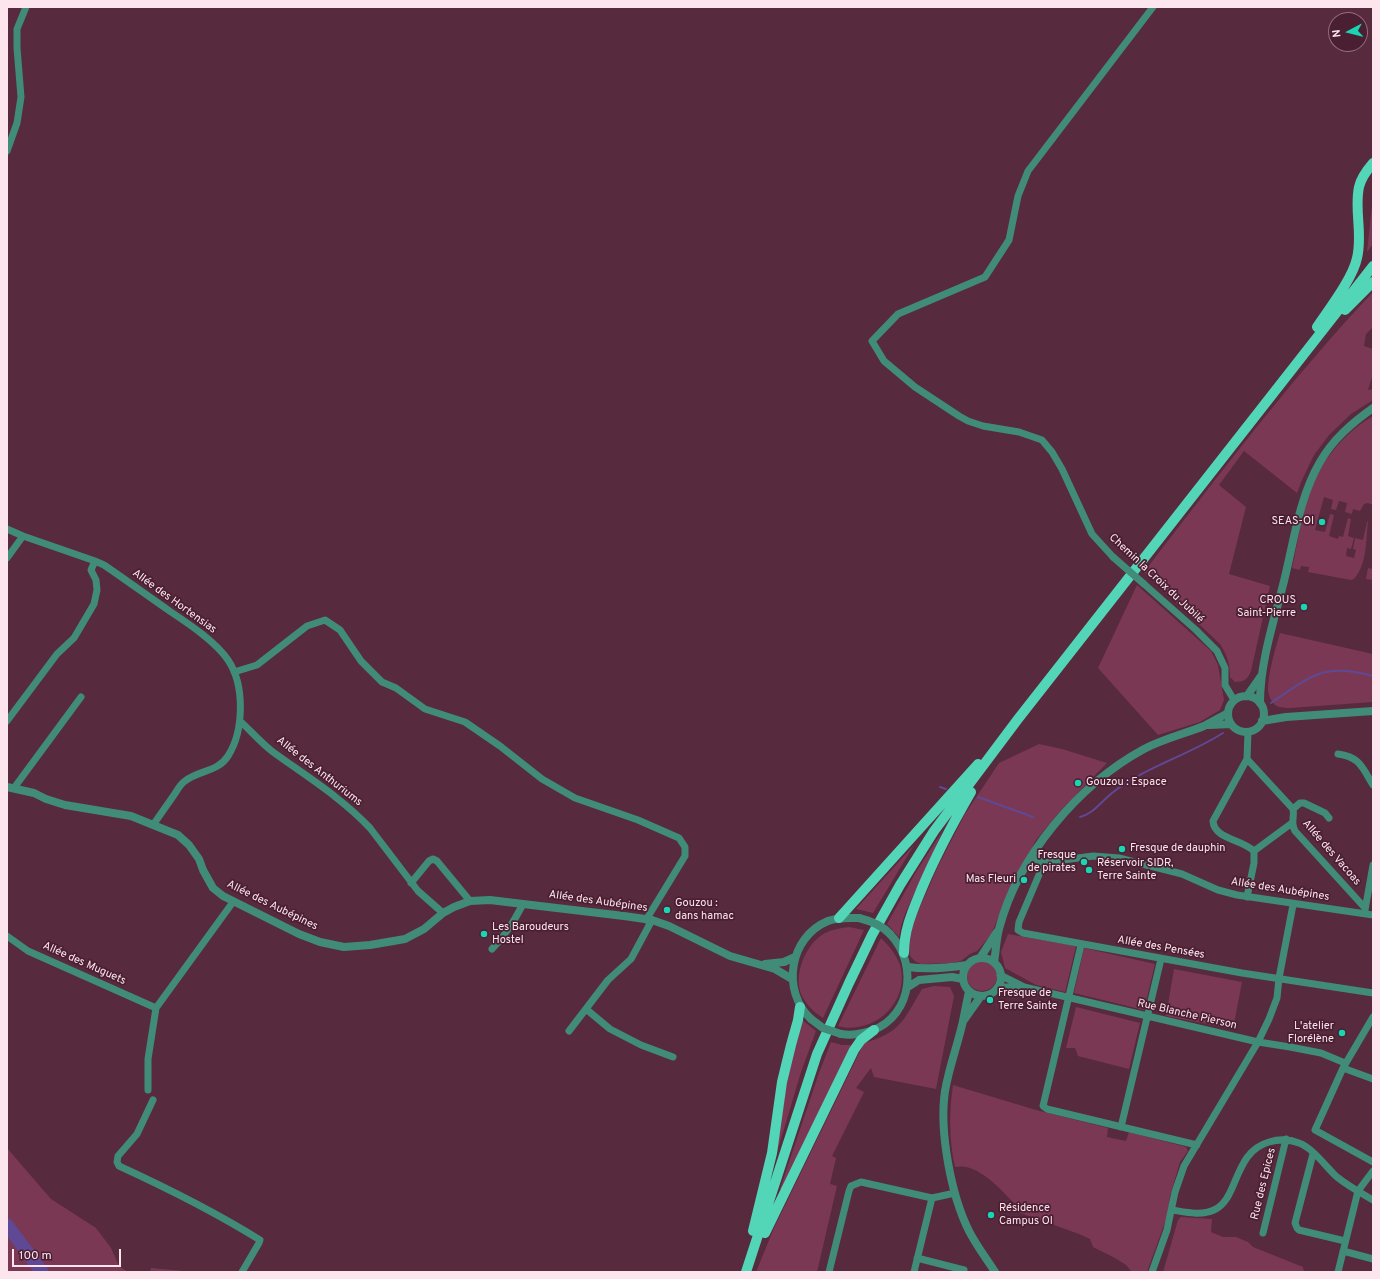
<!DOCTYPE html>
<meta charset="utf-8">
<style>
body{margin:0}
#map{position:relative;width:1380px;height:1279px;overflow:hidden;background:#572a3d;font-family:Overpass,sans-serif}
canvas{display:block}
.frame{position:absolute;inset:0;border:8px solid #fde5ed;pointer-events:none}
.north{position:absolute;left:1328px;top:12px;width:40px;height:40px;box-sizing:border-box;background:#4b1f32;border:1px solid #926e7d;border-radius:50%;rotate:263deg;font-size:11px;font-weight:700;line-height:16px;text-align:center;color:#fde5ed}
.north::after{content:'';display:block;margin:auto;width:14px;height:18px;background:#19d5b2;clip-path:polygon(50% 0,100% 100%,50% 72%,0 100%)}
.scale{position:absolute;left:12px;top:1249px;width:109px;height:18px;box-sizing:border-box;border:2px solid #fde5ed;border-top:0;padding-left:5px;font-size:12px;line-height:14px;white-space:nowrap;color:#fde5ed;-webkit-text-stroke:3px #4b1f32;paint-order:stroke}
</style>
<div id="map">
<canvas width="1380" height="1279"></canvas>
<div class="frame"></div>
<div class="north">N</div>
<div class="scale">100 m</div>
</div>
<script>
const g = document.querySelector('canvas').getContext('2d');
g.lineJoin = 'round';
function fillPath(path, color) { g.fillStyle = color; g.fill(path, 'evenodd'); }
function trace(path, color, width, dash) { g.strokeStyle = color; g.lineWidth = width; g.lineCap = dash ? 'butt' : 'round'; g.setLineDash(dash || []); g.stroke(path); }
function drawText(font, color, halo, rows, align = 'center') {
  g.font = font + ' Overpass,sans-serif'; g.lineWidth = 3.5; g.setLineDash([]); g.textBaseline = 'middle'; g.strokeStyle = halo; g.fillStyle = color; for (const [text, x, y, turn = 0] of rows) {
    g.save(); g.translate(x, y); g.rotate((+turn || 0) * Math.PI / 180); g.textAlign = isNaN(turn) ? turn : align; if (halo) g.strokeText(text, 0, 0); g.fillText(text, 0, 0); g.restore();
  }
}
fillPath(new Path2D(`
 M1373 196V244L1367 252Z
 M1373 292V327L1366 334 1364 346 1373 349V374L1368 390 1373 389V400L1351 414 1329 435 1314 455 1302 480 1297 493 1244 451 1219 485 1246 507 1229 574 1270 586 1251 671C1248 679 1244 682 1235 682L1230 677C1230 664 1227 655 1220 644L1144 572C1218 476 1290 380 1373 292Z
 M1373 416V505L1368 503 1364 504 1360 511 1353 509 1352 514 1345 512 1347 503 1339 501 1336 510 1331 509 1333 500 1324 497 1315 530 1325 532 1330 514 1334 515 1329 536 1338 539 1339 536 1343 537 1348 518 1351 519 1348 536 1354 538 1351 549 1347 548 1346 556 1354 558 1356 550 1353 549 1355 538 1363 540 1367 522 1368 521C1366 540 1367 565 1354 579L1351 580 1308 572 1309 567 1301 566 1300 570 1292 568C1298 541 1302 510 1313 484 1325 456 1347 431 1373 416Z
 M1368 568 1373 569V580L1366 579Z
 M1137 585 1211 651 1218 665 1224 700 1220 710 1200 722 1158 735 1098 668Z
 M1280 633 1373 654V702L1290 708C1286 708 1279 708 1275 705 1273 703 1269 697 1269 695 1265 683 1276 646 1280 633Z
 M1039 744 1062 749 1107 763 1062 809 1036 840 1011 887 991 935 977 951 970 954 961 961 952 963 921 964 916 962 910 956 908 940 910 930 938 866 965 814 999 763Z
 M943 830 905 914 901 926 899 937 887 924 916 872Z
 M914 845 873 913 856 909Z
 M849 927 864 930 823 1018C814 1012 807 1006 802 996 792 976 806 943 825 933 833 929 841 928 849 927Z
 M1008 934 1076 946 1065 992 1036 985 1005 968 1001 952Z
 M881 938C889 946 896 954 900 965 908 991 890 1018 866 1025 857 1028 847 1029 838 1026Z
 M1084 948 1155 964 1144 1010 1074 993Z
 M967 976a15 15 0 1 1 30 0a15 15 0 1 1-30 0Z
 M1174 969 1242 982 1233 1029 1166 1016Z
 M934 986 950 987 954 996 936 1089 874 1077 871 1068 856 1088 864 1092 832 1156 836 1158 830 1184 837 1186 817 1272H756L774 1228 864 1043C901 1033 904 1019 922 989Z
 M1076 1007 1140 1023 1129 1069 1078 1056 1075 1048H1066Z
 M801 1019 816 1031 801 1072 776 1156 789 1065Z
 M831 1042 842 1045H851L783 1190 780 1189 819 1073Z
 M953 1085 1036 1110 1108 1128 1107 1137 1126 1141 1129 1132 1186 1147 1188 1151 1180 1162 1170 1196 1168 1214 1147 1272H1132L1126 1265 1115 1258 1093 1247 1090 1239 1079 1234 1015 1211 1016 1205C1001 1190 978 1162 955 1167 949 1140 949 1112 953 1085Z
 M7 1148 51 1199 96 1228 111 1248 119 1266 128 1272H7Z
 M1181 1217 1212 1219 1211 1232 1223 1237H1236L1248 1242 1253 1247 1303 1267 1304 1272H1163L1178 1220Z
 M151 1268 184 1271 185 1272H150Z`), '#7b3855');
trace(new Path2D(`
 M1271 703C1311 676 1323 662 1373 676
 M940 787 946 789
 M978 797 1033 817
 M1080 817C1093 814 1101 802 1112 793 1145 767 1187 756 1223 733`), '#5f4995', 2);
trace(new Path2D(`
 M7 1225 42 1272`), '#5f4995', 13);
trace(new Path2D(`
 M7 151 17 123 21 97 17 48V29L26 7
 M7 529 23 536 95 561 104 565C126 580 148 596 171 612 189 624 216 642 228 660 245 685 244 731 228 756 218 772 199 770 185 781 180 784 177 791 174 795 167 805 160 815 153 825
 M1113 557 1092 534 1062 469 1052 452 1042 440 1019 432 983 426 968 421 959 416 915 387 884 361 872 341 898 314 985 277 1009 240 1018 196 1028 171 1153 7
 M7 558 23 536
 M1144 584 1196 630 1217 651 1225 668V685L1234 700
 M234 672 257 665 307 626 325 620 340 630 361 661 382 682 396 688 425 709 465 722 500 746 542 779 575 798 638 820 679 838 685 847V856L646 920
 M7 721 57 654 74 638 94 604 97 590 96 580 91 570 95 561
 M240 721C251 731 261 743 273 752 306 776 342 798 370 828L418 891 443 913
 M1248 732 1247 759 1293 809C1295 818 1290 822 1295 831L1365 908
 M1338 754C1360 757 1362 767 1373 785
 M1247 759 1213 821C1214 839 1242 839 1254 851V863L1247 897
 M14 788 81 697
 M1293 809 1300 803H1304L1325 813 1329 818
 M1254 851 1292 823
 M1031 857 1044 863 1063 860 1093 856 1119 858 1182 874 1218 890 1237 895 1373 915
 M1044 863 1019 922 1018 930 1023 933 1242 973 1373 993
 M411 883 429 861 433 859 437 861 470 901
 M1365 910 1373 865
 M7 936 28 951 156 1008
 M1081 945 1043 1106 1047 1109 1197 1145
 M492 949C506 935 514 921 523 904
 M1000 975 1024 987 1258 1042 1290 1047 1321 1053 1345 1063
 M998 987H1022
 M586 1009 610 1029 641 1045 673 1057
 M1373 1017 1343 1068 1315 1130 1373 1162
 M569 1031 608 980 631 959 652 920
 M1343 1068 1373 1079
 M148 1090V1059L156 1008 233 902
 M153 1100 137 1134 118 1156 117 1162 119 1166C167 1188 215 1212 260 1240L259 1243 242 1272
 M1121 1127 1161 959
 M1313 1154 1295 1223 1297 1228 1299 1230 1345 1241
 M1172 1210C1185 1212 1201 1216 1214 1210 1239 1199 1233 1152 1269 1142 1279 1139 1289 1139 1299 1143 1313 1148 1326 1167 1337 1177 1348 1186 1361 1193 1373 1200
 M1263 1233 1286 1139
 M1343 1251 1373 1259
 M917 1258 964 1270
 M829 1272 849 1191 851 1186 861 1182 932 1198 955 1193
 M914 1272 932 1198
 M1152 1272 1167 1230 1175 1192 1184 1166 1258 1042 1269 1019 1277 998 1279 978 1293 905
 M1338 1272 1358 1191 1373 1171`), '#408c79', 7);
trace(new Path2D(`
 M1247 696 1261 676
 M1228 714a18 18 0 1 1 36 0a18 18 0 1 1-36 0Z
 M1260 703C1260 662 1274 621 1284 581 1294 541 1299 498 1320 462 1333 439 1352 423 1373 408
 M1262 721 1286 717 1373 711
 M1209 725 1231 724
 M7 787 34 793 46 799 65 805 131 816 178 835 189 845 199 859 203 870 213 888 223 896 299 934 320 942 344 947 370 945 405 939 424 929 443 913 454 907 470 901 490 900 523 904 624 916 652 920 669 926 730 956 775 969 792 979
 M980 958 997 932
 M963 977a19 19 0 1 1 38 0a19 19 0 1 1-38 0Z
 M994 962C996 952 996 940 999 929 1018 856 1078 785 1144 749 1163 739 1184 734 1204 726 1212 722 1220 717 1228 713
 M765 964 784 962 795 957
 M908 967C928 970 947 968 967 965
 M908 987 919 980 952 977 963 979
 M969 991C967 1001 965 1011 963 1021 958 1044 949 1067 945 1091 939 1131 951 1195 969 1231 976 1245 986 1258 995 1272
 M811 1019C781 991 789 937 828 921 838 917 848 918 859 918
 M964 1020 981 996
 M841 1034C848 1035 855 1035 863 1033 910 1024 921 966 890 934`), '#408c79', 8);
trace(new Path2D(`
 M1345 310 1373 282
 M1317 327C1329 309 1353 278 1357 258 1363 234 1354 210 1359 187 1361 178 1367 170 1373 163
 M839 918 978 764
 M904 953C904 929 913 910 922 888 936 855 953 823 971 792
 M753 1231 772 1153 782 1082 791 1045 798 1020 800 1007
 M765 1233 854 1050 861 1040 874 1030
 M746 1272 817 1054 849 983 872 935 900 885 934 831 1018 719 1373 266`), '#53d5b7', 10);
trace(new Path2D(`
 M1113 557 1144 584`), '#408c79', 7);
trace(new Path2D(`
 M859 918C871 921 882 925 890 934
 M811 1019 823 1028 841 1034`), '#408c79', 8);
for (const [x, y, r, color] of [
 [1322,522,4,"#19d5b2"],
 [1304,607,4,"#19d5b2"],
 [1078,783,4,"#19d5b2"],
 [1122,849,4,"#19d5b2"],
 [1084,862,4,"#19d5b2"],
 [1089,870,4,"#19d5b2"],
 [1024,880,4,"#19d5b2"],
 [667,910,4,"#19d5b2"],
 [484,934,4,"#19d5b2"],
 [990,1000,4,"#19d5b2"],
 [1342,1033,4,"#19d5b2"],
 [991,1215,4,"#19d5b2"]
]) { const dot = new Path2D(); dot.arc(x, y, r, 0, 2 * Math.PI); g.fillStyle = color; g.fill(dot); trace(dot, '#4b1f32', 1.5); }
drawText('11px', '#fde5ed', '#4b1f32', [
 ["SEAS-OI",1314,522,"right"],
 ["CROUS",1296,601,"right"],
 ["Saint-Pierre",1296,614,"right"],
 ["Gouzou : Espace",1086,783],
 ["Fresque de dauphin",1130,849],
 ["Fresque",1076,856,"right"],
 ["de pirates",1076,869,"right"],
 ["Réservoir SIDR,",1097,864],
 ["Terre Sainte",1097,877],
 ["Mas Fleuri",1016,880,"right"],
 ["Gouzou :",675,904],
 ["dans hamac",675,917],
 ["Les Baroudeurs",492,928],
 ["Hostel",492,941],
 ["Fresque de",998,994],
 ["Terre Sainte",998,1007],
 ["L'atelier",1334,1027,"right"],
 ["Florélène",1334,1040,"right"],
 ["Résidence",999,1209],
 ["Campus OI",999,1222]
], 'left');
drawText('11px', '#fde5ed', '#4b1f32', [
 ["Chemin la Croix du Jubilé",1156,579,43],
 ["Allée des Hortensias",174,602,36],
 ["Allée des Anthuriums",319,772,38],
 ["Allée des Vacoas",1331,853,49],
 ["Allée des Aubépines",1280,890,9],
 ["Allée des Aubépines",598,902,8],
 ["Allée des Aubépines",272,906,26],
 ["Allée des Pensées",1161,948,10],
 ["Allée des Muguets",84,964,24],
 ["Rue Blanche Pierson",1187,1015,13],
 ["Rue des Epices",1264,1184,-76]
]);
</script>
